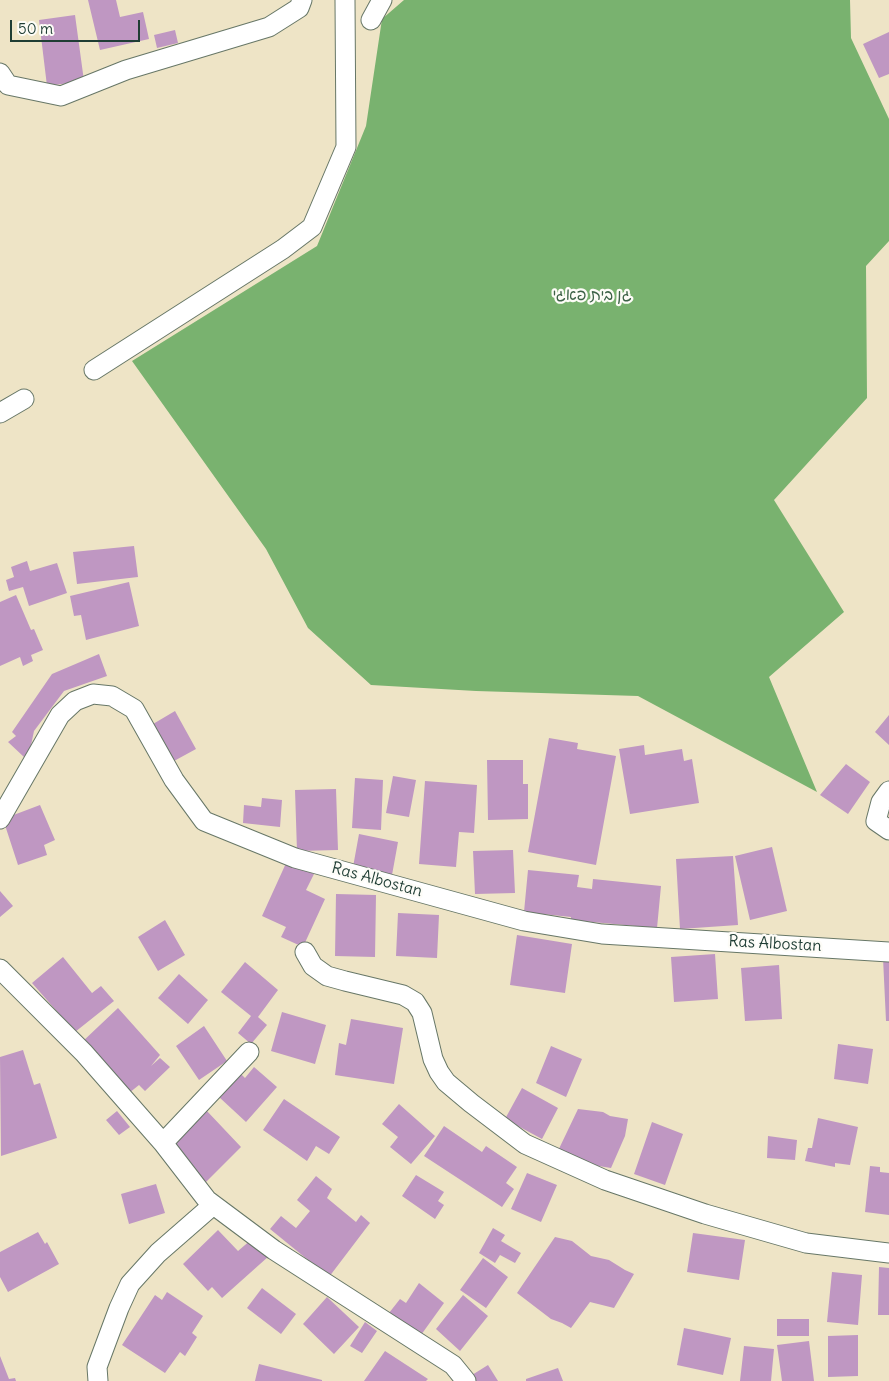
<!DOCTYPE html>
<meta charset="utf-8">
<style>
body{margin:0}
#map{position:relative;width:889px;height:1381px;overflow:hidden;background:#eee4c6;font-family:Delius,sans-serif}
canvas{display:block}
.scale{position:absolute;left:10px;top:20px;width:130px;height:22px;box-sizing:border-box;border:2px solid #1f3d34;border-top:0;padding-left:6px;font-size:15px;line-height:18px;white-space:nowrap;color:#1f3d34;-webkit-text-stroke:4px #fdfcf7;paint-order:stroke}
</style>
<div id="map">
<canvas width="889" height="1381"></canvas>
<div class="scale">50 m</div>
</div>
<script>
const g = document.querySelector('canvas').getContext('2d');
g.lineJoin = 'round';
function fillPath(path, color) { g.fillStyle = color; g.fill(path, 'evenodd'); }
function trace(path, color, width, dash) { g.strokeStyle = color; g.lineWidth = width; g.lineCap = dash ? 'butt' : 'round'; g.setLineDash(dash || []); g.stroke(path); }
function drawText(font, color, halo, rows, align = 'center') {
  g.font = font + ' Delius,"Playpen Sans Hebrew",sans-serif'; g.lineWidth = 4.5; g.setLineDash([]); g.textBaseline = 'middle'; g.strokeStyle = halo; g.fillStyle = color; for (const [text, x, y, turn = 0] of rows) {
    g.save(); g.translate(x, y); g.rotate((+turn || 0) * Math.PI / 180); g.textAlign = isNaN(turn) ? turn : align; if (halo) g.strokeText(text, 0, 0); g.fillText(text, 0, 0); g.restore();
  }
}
fillPath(new Path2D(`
 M404 0H850L851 38 889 119V241L866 266 867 398 774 500 844 612 769 677 817 792 638 696 476 691 371 685 308 628 266 549 132 361 317 246 366 126 382 19Z`), '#79b26f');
fillPath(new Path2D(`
 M88 0H116L120 17 143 12 149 39 100 50Z
 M75 15 84 81 47 86 39 20Z
 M175 30 178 43 157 48 154 35Z
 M889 32V74L879 78 863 44Z
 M134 546 138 577 77 584 73 552Z
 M27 561 30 571 57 563 67 593 29 606 23 587 9 591 6 580 14 577 11 567Z
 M129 582 139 626 86 640 81 615 74 616 70 596Z
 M16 595 31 630 34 629 43 650 31 655 33 661 23 666 20 657 0 666V602Z
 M99 654 107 676 64 691 34 731 30 750 24 757 8 742 16 736 12 732 52 674Z
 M175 711 196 749 174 761 153 724Z
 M889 715V745L875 732Z
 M549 738 578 743 577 749 616 756 596 865 528 852Z
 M644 745 645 755 682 749 684 761 692 759 699 803 630 814 619 749Z
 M487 760H523V784H528V819L488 820Z
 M846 764 870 782 848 814 820 795Z
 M393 776 416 780 409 817 386 813Z
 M355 778 383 780 381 830 352 828Z
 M425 781 477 785 474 833 459 832 456 867 419 864Z
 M336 789 338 850 297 851 295 790Z
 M262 798 282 800 280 827 243 823 244 805 261 807Z
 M40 805 55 840 44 845 47 855 18 865 3 819Z
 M359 834 398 842 392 875 353 867Z
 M772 847 787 911 750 920 735 856Z
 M513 850 515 893 475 894 473 851Z
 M733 856 738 925 680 929 676 859Z
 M287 861 314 874 306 890 325 899 303 947 281 937 286 927 262 916Z
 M528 870 579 875 577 887 592 889 593 879 661 886 657 928 571 920V917L524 912Z
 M0 891 13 906 0 917Z
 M336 894 376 895 375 957 335 956Z
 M398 913 439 915 437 958 396 956Z
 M165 920 185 955 158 971 138 937Z
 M517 935 572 944 565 993 510 985Z
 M715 954 718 999 674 1002 671 957Z
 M63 957 92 993 101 986 114 1001 75 1032 32 983Z
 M883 958H889V1021H886Z
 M245 962 278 990 258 1017 267 1025 251 1044 238 1033 251 1016 221 992Z
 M779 965 782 1019 745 1021 741 968Z
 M179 974 208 1000 188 1024 158 998Z
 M118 1008 160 1055 151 1066 160 1058 170 1067 145 1091 139 1085 129 1093 81 1043Z
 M282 1012 326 1025 315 1064 271 1051Z
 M351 1019 403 1028 394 1084 335 1075 339 1043 346 1045Z
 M204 1026 227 1061 199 1080 176 1046Z
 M838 1044 873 1049 868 1084 834 1079Z
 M551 1046 582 1059 566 1097 536 1083Z
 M23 1050 34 1085 40 1083 57 1138 1 1156 0 1057Z
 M254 1067 277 1087 246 1122 219 1097 240 1073 245 1078Z
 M522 1088 558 1108 542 1139 505 1119Z
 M284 1099 340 1137 329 1154 316 1146 307 1161 263 1130Z
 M399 1104 435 1136 411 1164 390 1147 398 1137 382 1124Z
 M578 1109 603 1112 610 1116 628 1119 625 1136 611 1168 568 1161 556 1155Z
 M206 1110 241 1147 204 1184 169 1147Z
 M117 1111 130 1127 119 1135 106 1120Z
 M818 1118 858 1127 850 1165 835 1163V1167L805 1161 808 1148H812Z
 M652 1122 683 1134 665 1185 634 1174Z
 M444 1126 482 1152 486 1146 517 1167 506 1183 514 1189 502 1207 424 1156Z
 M768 1136 797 1140 795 1160 767 1158Z
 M870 1166 880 1167V1172L889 1173V1215L865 1212Z
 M527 1173 557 1185 541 1222 511 1209Z
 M416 1175 444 1192 438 1201 444 1205 435 1219 402 1196Z
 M316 1176 332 1189 327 1198 356 1222 361 1215 370 1223 329 1277 270 1229 281 1216 296 1228 310 1211 297 1200Z
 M156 1184 165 1213 129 1224 121 1194Z
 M493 1228 505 1235 501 1241 521 1253 515 1263 500 1255 495 1263 479 1253Z
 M218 1230 238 1251 252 1239 269 1256 222 1298 212 1287 208 1291 183 1264Z
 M38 1232 45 1244 47 1242 59 1264 8 1292 0 1277V1252Z
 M693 1233 745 1240 739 1280 687 1272Z
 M555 1237 572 1241 591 1256 609 1260 625 1270 634 1274 614 1308 590 1302 571 1328 562 1323 551 1319 517 1293Z
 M483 1258 508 1277 486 1308 460 1290Z
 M879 1267 889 1268V1315H878Z
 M832 1272 862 1275 858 1325 827 1322Z
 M419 1283 444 1303 421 1335 389 1313 400 1299 406 1303Z
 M262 1288 296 1314 281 1334 247 1308Z
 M167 1292 203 1316 192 1333 197 1337 185 1356 180 1352 165 1373 122 1345 155 1295 162 1300Z
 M463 1295 488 1316 460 1351 436 1329Z
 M327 1297 359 1327 334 1354 303 1324Z
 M777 1319H809V1336H777Z
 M365 1322 377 1331 362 1353 350 1346Z
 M684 1328 731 1338 723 1375 677 1365Z
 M858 1335V1376L828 1377V1336Z
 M809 1341 814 1381H782L777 1345Z
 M744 1346 774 1349 771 1381H740Z
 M385 1351 428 1379 426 1381H364Z
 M0 1356 9 1379 15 1378 16 1381H0Z
 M259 1364 322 1380V1381H255Z
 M488 1365 498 1381H476L472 1375Z
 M558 1368 563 1381H526V1379Z`), '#bf97c2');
const street = new Path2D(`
 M371 20 382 0
 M0 73 8 85 61 96 126 70 269 27 299 8 302 0
 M94 370 283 249 312 227 346 147 345 0
 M0 413 24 399
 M889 791 881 802 876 821 889 830
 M0 819 60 715 75 701 93 694 112 696 134 709 174 780 204 821 295 858 524 921 602 934 889 952
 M305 952 313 966 327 976 345 981 403 995 415 1002 422 1013 433 1059 439 1072 446 1082 471 1103 525 1144 605 1180 705 1214 806 1243 889 1253
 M0 969 84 1053 163 1143 207 1200 274 1250 453 1365 466 1381
 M163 1143 249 1052
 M98 1381 97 1367 119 1308 130 1284 158 1253 213 1205`);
trace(street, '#677767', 21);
trace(street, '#fff', 19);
drawText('16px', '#3d6247', '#fdfcf7', [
 ["גן בית פאגי",592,295]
]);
drawText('16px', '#1f3d34', '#fdfcf7', [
 ["Ras Albostan",377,880,15],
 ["Ras Albostan",775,944,3]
]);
</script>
